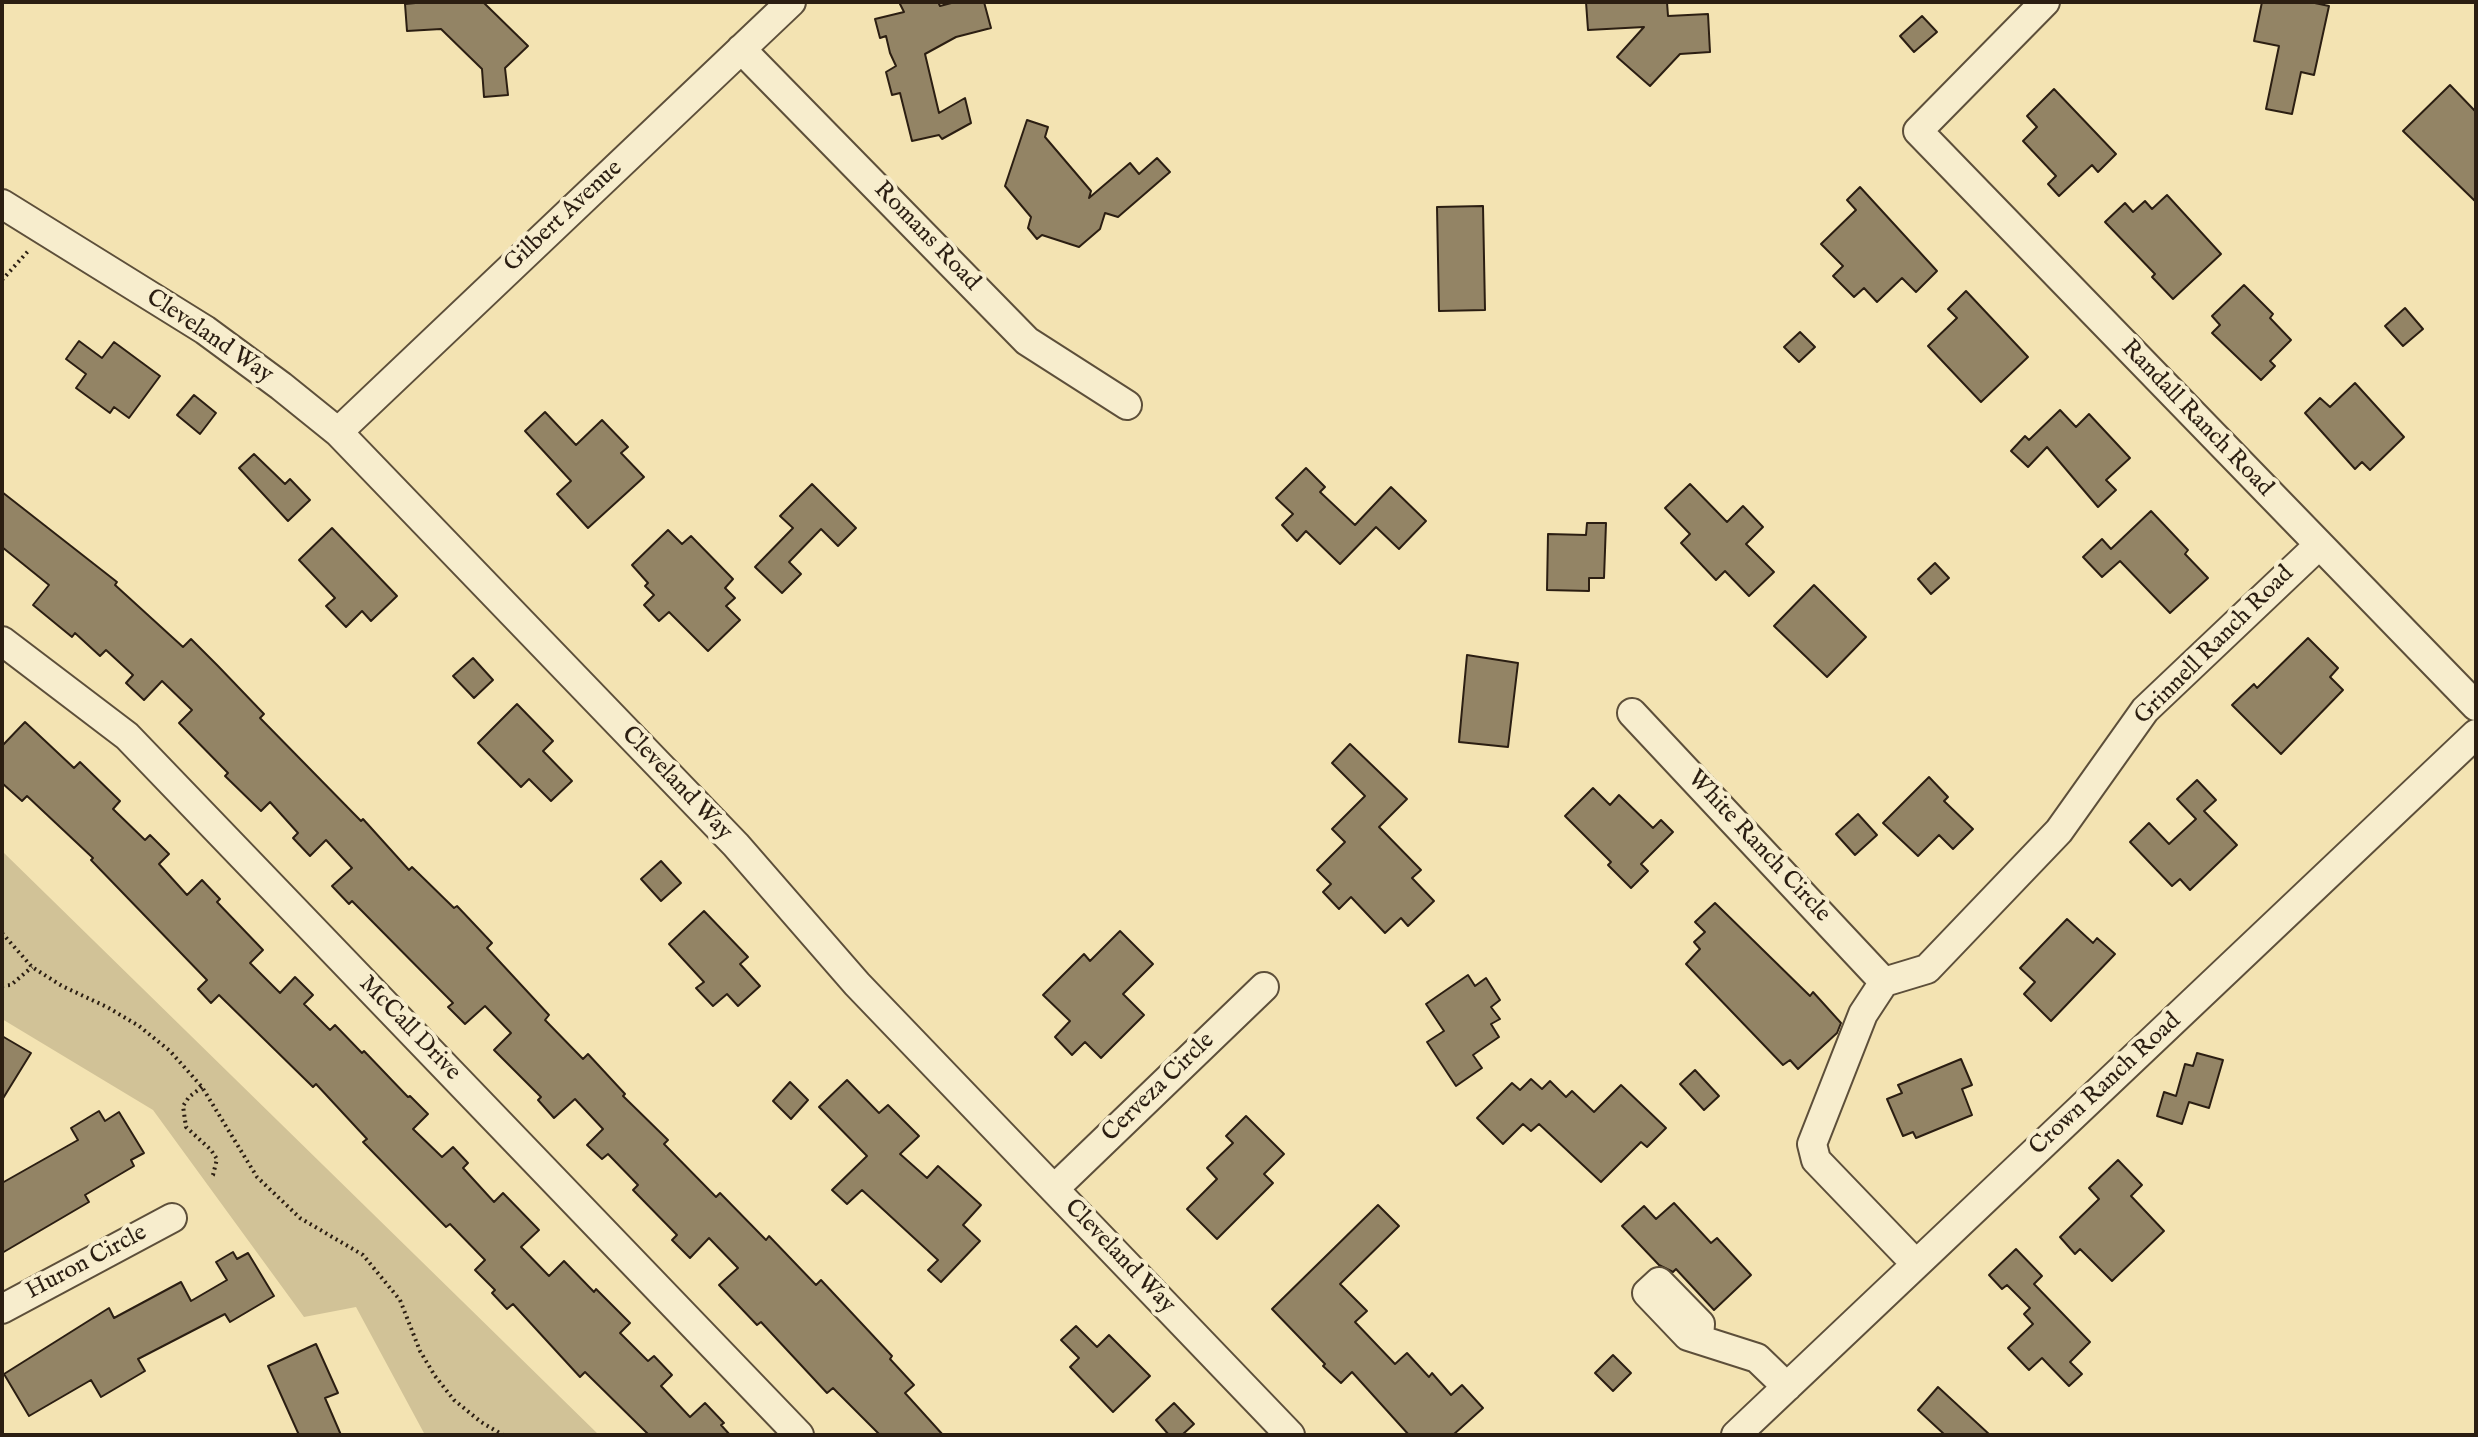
<!DOCTYPE html>
<style>
body{margin:0}
#map{position:relative;width:2478px;height:1437px;overflow:hidden;background:#f3e3b2;font-family:"IM FELL English",serif}
canvas{display:block}
.frame{position:absolute;inset:0;border:4px solid #2b1e12;pointer-events:none}
</style>
<div id="map">
<canvas width="2478" height="1437"></canvas>
<div class="frame"></div>
</div>
<script>
const g = document.querySelector('canvas').getContext('2d');
g.lineJoin = 'round';
function fillPath(path, color) { g.fillStyle = color; g.fill(path, 'evenodd'); }
function trace(path, color, width, dash) { g.strokeStyle = color; g.lineWidth = width; g.lineCap = dash ? 'butt' : 'round'; g.setLineDash(dash || []); g.stroke(path); }
function drawText(font, color, halo, rows, align = 'center') {
  g.font = font + ' "IM FELL English",serif'; g.lineWidth = 8; g.setLineDash([]); g.textBaseline = 'middle'; g.strokeStyle = halo; g.fillStyle = color; for (const [text, x, y, turn = 0] of rows) {
    g.save(); g.translate(x, y); g.rotate((+turn || 0) * Math.PI / 180); g.textAlign = isNaN(turn) ? turn : align; if (halo) g.strokeText(text, 0, 0); g.fillText(text, 0, 0); g.restore();
  }
}
fillPath(new Path2D(`
 M2 851 599 1435H425L356 1307 304 1317 153 1110 2 1019Z`), '#d1c297');
const building = new Path2D(`
 M426 2H483L528 46 505 68 508 95 484 97 482 69 441 29 407 31 405 4Z
 M899 2H938L940 6 955 2H984L991 28 956 37 925 54 939 113 965 98 971 123 942 139 939 135 912 141 900 93 892 95 886 72 896 66 890 53 886 36 880 38 875 19 904 12Z
 M1586 2H1667L1668 16 1708 14 1710 52 1680 54 1650 86 1617 57 1644 27 1588 30Z
 M2262 2H2310L2329 6 2314 75 2301 72 2292 114 2266 109 2279 46 2254 41Z
 M1922 16 1937 32 1914 52 1900 36Z
 M2450 85 2476 112V202L2403 131Z
 M2054 89 2116 154 2098 172 2092 165 2059 196 2048 184 2056 176 2023 141 2037 127 2027 116Z
 M1027 120 1048 127 1045 137 1091 191 1089 198 1130 163 1139 174 1157 158 1170 172 1118 217 1105 213 1100 229 1079 247 1042 235 1037 239 1028 228 1031 217 1005 186Z
 M1860 187 1937 271 1916 292 1902 278 1877 302 1864 288 1854 297 1833 276 1843 266 1821 244 1856 210 1847 200Z
 M2167 195 2221 254 2173 299 2152 277 2155 274 2105 222 2125 203 2133 212 2145 201 2152 209Z
 M1483 206 1485 310 1439 311 1437 207Z
 M2244 285 2273 314 2270 318 2291 340 2270 361 2275 366 2261 380 2212 333 2220 325 2212 316Z
 M1966 291 2028 357 1981 402 1928 346 1957 318 1948 309Z
 M2405 308 2423 329 2403 346 2385 326Z
 M1800 332 1815 347 1799 362 1784 347Z
 M79 341 102 358 114 342 160 376 129 418 114 407 110 413 76 388 86 374 66 359Z
 M2355 383 2404 437 2370 470 2362 462 2355 469 2305 413 2320 398 2330 407Z
 M194 395 216 413 200 434 177 415Z
 M2060 410 2076 427 2089 414 2130 458 2106 480 2116 490 2098 507 2047 447 2028 467 2011 451 2025 436 2029 440Z
 M545 412 576 445 602 420 628 447 621 453 644 477 588 528 557 494 571 481 525 431Z
 M254 454 285 484 290 479 310 500 288 521 239 468Z
 M1306 468 1325 487 1320 492 1355 525 1391 487 1426 521 1399 549 1376 527 1340 564 1306 531 1297 541 1282 525 1293 514 1276 498Z
 M812 484 856 528 838 546 821 529 789 562 801 574 782 593 755 567 793 528 780 516Z
 M1690 484 1727 522 1743 506 1763 527 1746 544 1774 572 1749 596 1725 571 1716 580 1681 543 1690 534 1665 508Z
 M2 492 117 582 115 585 183 647 191 639 218 666 264 714 260 718 361 821 363 819 409 870 412 867 454 908 457 906 492 943 487 948 549 1015 545 1020 583 1059 588 1054 625 1094 623 1096 668 1140 664 1144 716 1197 720 1193 766 1240 769 1236 816 1285 821 1280 892 1356 890 1359 914 1385 905 1393 943 1435H880L833 1388 827 1393 761 1322 757 1325 719 1285 738 1268 709 1238 690 1258 672 1240 677 1235 633 1190 638 1185 608 1154 602 1159 587 1145 603 1129 575 1099 554 1118 538 1100 541 1097 494 1050 511 1033 485 1006 465 1024 448 1007 453 1003 352 901 349 904 332 886 352 868 326 840 310 856 293 838 298 833 270 802 261 811 225 776 228 773 179 723 192 710 162 681 144 700 126 683 133 675 106 650 100 656 75 633 72 637 33 605 49 585 2 547Z
 M2151 511 2188 550 2185 554 2208 578 2170 613 2120 561 2102 577 2083 557 2102 539 2111 549Z
 M1587 523H1606L1604 578H1589V591L1547 590 1548 534 1586 535Z
 M332 528 397 596 371 621 362 611 346 627 326 606 335 598 299 560Z
 M668 530 682 544 691 536 733 579 725 588 735 598 726 606 740 620 708 651 669 612 659 621 644 605 654 595 645 586 648 583 632 565Z
 M1935 563 1949 578 1931 594 1918 579Z
 M1814 585 1866 637 1827 677 1774 626Z
 M2308 638 2338 668 2330 677 2343 690 2281 754 2232 705 2254 684 2257 688Z
 M1467 655 1518 663 1508 747 1459 742Z
 M473 658 493 680 474 698 453 676Z
 M517 704 553 741 543 751 572 781 551 801 529 779 521 787 478 743Z
 M25 722 74 768 80 762 120 801 113 809 145 840 150 835 169 854 159 864 187 895 202 880 220 899 217 902 263 950 250 963 280 993 295 977 313 995 304 1004 330 1030 335 1025 362 1053 364 1051 408 1097 410 1096 428 1114 413 1129 442 1157 453 1147 468 1163 463 1168 494 1202 503 1193 539 1230 521 1247 549 1276 564 1261 594 1292 596 1289 630 1323 620 1333 648 1361 654 1356 672 1375 661 1386 690 1417 705 1403 724 1423 721 1425 730 1435H649L585 1372 580 1377 513 1304 507 1309 492 1293 495 1290 475 1270 485 1260 450 1224 446 1227 363 1142 367 1139 316 1084 313 1087 219 995 211 1003 198 989 207 980 91 860 93 858 27 796 22 801 2 783V746Z
 M1350 744 1407 799 1379 827 1421 870 1412 878 1434 901 1408 926 1401 918 1385 933 1351 897 1339 909 1323 892 1331 884 1317 870 1345 842 1332 829 1365 796 1332 763Z
 M1929 777 1948 797 1944 801 1973 829 1953 849 1939 835 1918 856 1883 823Z
 M2197 780 2216 800 2204 811 2237 845 2190 890 2180 879 2172 886 2130 842 2149 823 2169 844 2196 819 2177 799Z
 M1593 788 1610 805 1619 795 1653 828 1661 820 1673 832 1641 864 1648 871 1631 888 1608 865 1611 862 1565 816Z
 M1858 814 1877 835 1855 855 1836 834Z
 M661 861 681 883 661 901 641 879Z
 M1715 903 1810 996 1813 992 1841 1023 1837 1033 1798 1069 1790 1060 1783 1065 1686 964 1700 949 1694 942 1705 932 1695 922Z
 M704 911 748 957 740 964 760 986 738 1006 727 994 713 1006 696 988 704 982 669 944Z
 M2067 919 2093 943 2097 938 2115 954 2051 1021 2024 994 2035 982 2020 968Z
 M1120 931 1153 964 1123 994 1144 1015 1101 1058 1085 1042 1072 1055 1055 1037 1070 1021 1043 995 1084 954 1090 961Z
 M1468 975 1475 986 1486 978 1500 1000 1491 1007 1500 1019 1491 1024 1499 1037 1473 1055 1482 1068 1456 1086 1427 1042 1444 1031 1426 1004Z
 M2 1036 31 1053 2 1100Z
 M2197 1053 2223 1060 2209 1108 2189 1102 2182 1124 2157 1116 2164 1092 2176 1096 2185 1064 2193 1066Z
 M1961 1059 1972 1085 1962 1089 1972 1115 1916 1138 1913 1132 1903 1136 1887 1099 1902 1093 1898 1085Z
 M1695 1070 1719 1096 1704 1110 1680 1084Z
 M1531 1079 1542 1089 1550 1081 1566 1097 1572 1091 1594 1112 1621 1085 1666 1128 1647 1147 1641 1142 1601 1182 1539 1124 1531 1131 1523 1124 1503 1144 1477 1118 1512 1083 1520 1090Z
 M847 1080 879 1113 888 1105 919 1136 900 1154 927 1178 938 1166 981 1205 963 1225 980 1241 941 1282 928 1270 938 1260 862 1190 847 1204 832 1190 867 1156 819 1107Z
 M790 1082 808 1100 791 1119 773 1101Z
 M99 1111 105 1121 119 1112 144 1153 131 1160 134 1166 85 1195 89 1202 2 1253V1183L78 1140 71 1128Z
 M1246 1116 1284 1154 1264 1174 1273 1183 1217 1239 1187 1209 1217 1179 1207 1168 1233 1143 1226 1136Z
 M2118 1160 2142 1185 2131 1196 2164 1231 2112 1281 2080 1249 2075 1254 2060 1237 2099 1199 2089 1188Z
 M1674 1203 1711 1243 1717 1238 1751 1275 1714 1310 1676 1269 1673 1272 1659 1265 1622 1226 1644 1206 1656 1219Z
 M1378 1205 1399 1226 1340 1284 1367 1311 1355 1322 1395 1364 1407 1353 1429 1377 1432 1373 1451 1395 1462 1385 1483 1408 1453 1435H1409L1352 1372 1341 1383 1323 1366 1325 1364 1272 1309Z
 M2016 1249 2042 1276 2034 1284 2090 1342 2070 1362 2082 1374 2069 1386 2042 1358 2029 1370 2008 1348 2033 1324 2024 1314 2030 1308 2007 1285 2002 1289 1989 1275Z
 M233 1252 237 1259 248 1253 274 1296 230 1322 225 1314 138 1359 145 1371 101 1397 91 1380 29 1416 4 1374 109 1308 114 1318 181 1282 191 1301 227 1280 216 1262Z
 M1076 1326 1097 1347 1109 1335 1150 1376 1113 1412 1070 1367 1079 1358 1061 1340Z
 M316 1344 338 1393 325 1398 341 1435H299L268 1366Z
 M1613 1355 1631 1373 1613 1391 1595 1373Z
 M1938 1387 1990 1435H1945L1918 1410Z
 M1174 1403 1194 1424 1182 1435H1169L1156 1420Z`);
fillPath(building, '#938465');
trace(building, '#2b1e12', 2);
const minor = new Path2D(`
 M2045 2 1918 131 2476 706
 M741 49 1027 341 1127 405
 M2 204 205 330 281 386 338 432 736 845 857 984 1290 1435
 M338 432 791 2
 M2 641 127 736 799 1435
 M1632 713 1884 982
 M1884 982 1927 969 2059 831 2145 710 2318 546
 M1884 982 1863 1014 1812 1144 1816 1160 1916 1264
 M1054 1189 1264 987
 M2 1309 172 1218
 M1699 1339 1700 1324 1659 1282 1647 1293 1688 1336 1757 1358 1787 1387
 M1736 1435 2476 734`);
trace(minor, '#5d4f3a', 32);
trace(new Path2D(`
 M2 280 30 249
 M2 933 32 967 62 986 107 1007 139 1026 170 1051 202 1087 257 1177 300 1218 363 1255 400 1300 420 1351 435 1376 454 1400 481 1422 503 1435
 M2 986 11 985 32 967
 M202 1087 189 1097 183 1106 186 1127 211 1150 217 1159 213 1175 210 1178`), '#2b1e12', 4, [2, 4]);
trace(minor, '#f7edcd', 28);
drawText('24px', '#2b1e12', '#f7edcd', [
 ["Gilbert Avenue",564,217,-43],
 ["Romans Road",926,237,46],
 ["Cleveland Way",209,337,34],
 ["Randall Ranch Road",2196,419,46],
 ["Grinnell Ranch Road",2215,646,-45],
 ["Cleveland Way",676,784,46],
 ["White Ranch Circle",1758,847,47],
 ["McCall Drive",409,1029,46],
 ["Crown Ranch Road",2106,1085,-43],
 ["Cerveza Circle",1159,1088,-44],
 ["Cleveland Way",1119,1257,46],
 ["Huron Circle",87,1263,-28]
]);
</script>
